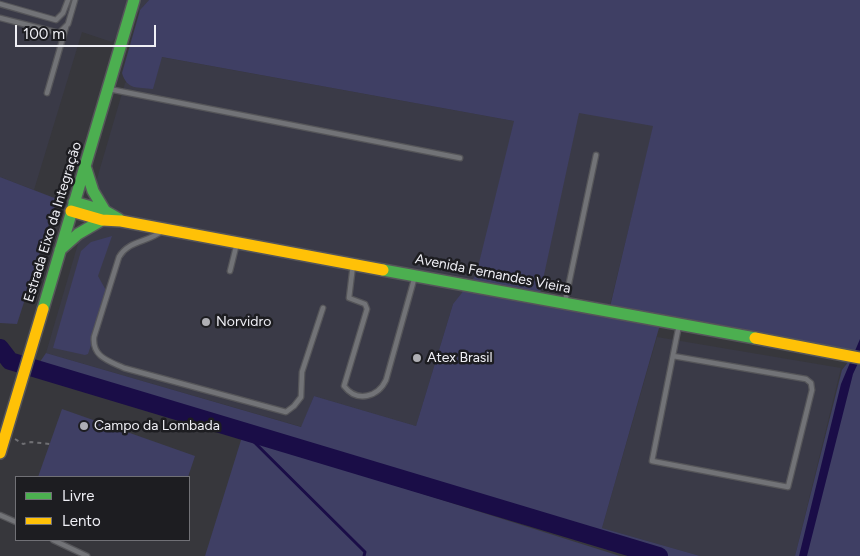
<!DOCTYPE html>
<meta charset="utf-8">
<style>
body{margin:0}
#map{position:relative;width:860px;height:556px;overflow:hidden;background:#37373c;font-family:Figtree,sans-serif}
canvas{display:block}
.legend{position:absolute;left:15px;top:476px;width:175px;height:65px;box-sizing:border-box;background:#1d1d21;border:1px solid #717176;margin:0;padding:6px 9px;list-style:none;font-size:15px;color:#efeff5}
.legend li{display:flex;align-items:center;gap:10px;height:25px}
.legend b{width:25px;border:1px solid #717176}
.scale{position:absolute;left:15px;top:25px;width:141px;height:22px;box-sizing:border-box;border:2px solid #efeff5;border-top:0;padding-left:6px;font-size:15px;line-height:18px;white-space:nowrap;color:#efeff5;-webkit-text-stroke:4px #1d1d21;paint-order:stroke}
</style>
<div id="map">
<canvas width="860" height="556"></canvas>
<ul class="legend">
<li><b style="height:6px;background:#4caf50"></b>Livre</li>
<li><b style="height:6px;background:#ffc107"></b>Lento</li>
</ul>
<div class="scale">100 m</div>
</div>
<script>
const g = document.querySelector('canvas').getContext('2d');
g.lineJoin = 'round';
function fillPath(path, color) { g.fillStyle = color; g.fill(path, 'evenodd'); }
function trace(path, color, width, dash) { g.strokeStyle = color; g.lineWidth = width; g.lineCap = dash ? 'butt' : 'round'; g.setLineDash(dash || []); g.stroke(path); }
function drawText(font, color, halo, rows, align = 'center') {
  g.font = font + ' Figtree,sans-serif'; g.lineWidth = 5; g.setLineDash([]); g.textBaseline = 'middle'; g.strokeStyle = halo; g.fillStyle = color; for (const [text, x, y, turn = 0] of rows) {
    g.save(); g.translate(x, y); g.rotate((+turn || 0) * Math.PI / 180); g.textAlign = isNaN(turn) ? turn : align; if (halo) g.strokeText(text, 0, 0); g.fillText(text, 0, 0); g.restore();
  }
}
fillPath(new Path2D(`
 M0 0H149L112 42 82 32 34 190 0 177Z
 M161 57 514 121 579 112 654 125 610 305 476 276 453 304 416 426 314 396 302 427 46 353 125 83Z
 M657 337 841 368 795 556H700L602 528Z`), '#3a3a47');
fillPath(new Path2D(`
 M149 0H860V556H795L842 370 852 357 661 321 602 528 700 556H659L35 369 46 353 301 427 314 396 416 426 453 304 476 275 514 121 162 57 153 89C137 87 127 90 122 73L140 10ZM579 113 653 126 609 311 539 298Z
 M0 177 57 199 17 324 0 323Z
 M112 236 98 276 108 294 88 354 85 355 53 348 81 251 91 242Z
 M62 409 195 456 188 477H38Z
 M242 437 620 556H205Z`), '#3f3f64');
fillPath(new Path2D(`
 M860 339V359L853 374 807 556H799L841 384Z`), '#1a0d47');
trace(new Path2D(`
 M242 430 365 552 364 556
 M647 552 648 556`), '#1a0d47', 3);
trace(new Path2D(`
 M0 348 10 361 659 556`), '#1a0d47', 18);
const lane = new Path2D(`
 M0 4 56 20 63 13 68 0
 M0 18 59 33 68 24 75 0
 M109 89 460 158
 M47 93 66 27
 M162 231C147 243 129 240 119 257L94 337C92 357 109 361 124 368L286 412 294 406 301 397 302 372 323 308
 M353 265 349 298 365 304 367 309 344 386C357 403 378 397 386 380L415 276
 M230 271 237 243
 M565 302 596 155
 M673 356 806 379 811 383 812 390 788 487 652 461 679 325
 M0 515 16 522
 M53 540 87 556`);
const fast = new Path2D(`
 M85 166 93 191 105 211
 M74 202 105 211 119 219
 M60 250 78 234 102 220
 M383 270 755 338
 M43 309 134 0`);
const slow = new Path2D(`
 M71 211 102 220 121 221 383 270
 M755 338 860 358
 M0 453 43 309`);
trace(lane, '#555559', 7);
trace(fast, '#555559', 14);
trace(slow, '#555559', 14);
trace(new Path2D(`
 M15 439 23 444 31 442 50 444`), '#6f6f73', 2, [4, 4]);
trace(lane, '#727377', 4.5);
trace(fast, '#4caf50', 11);
trace(slow, '#ffc107', 11);
for (const [x, y, r, color] of [
 [206,322,5,"#afafb4"],
 [417,358,5,"#afafb4"],
 [84,426,5,"#afafb4"]
]) { const dot = new Path2D(); dot.arc(x, y, r, 0, 2 * Math.PI); g.fillStyle = color; g.fill(dot); trace(dot, '#1d1d21', 2); }
drawText('14px', '#efeff5', '#1d1d21', [
 ["Estrada Eixo da Integração",53,222,-73],
 ["Avenida Fernandes Vieira",493,274,11]
]);
drawText('14px', '#efeff5', '#1d1d21', [
 ["Norvidro",216,322],
 ["Atex Brasil",427,358],
 ["Campo da Lombada",94,426]
], 'left');
</script>
